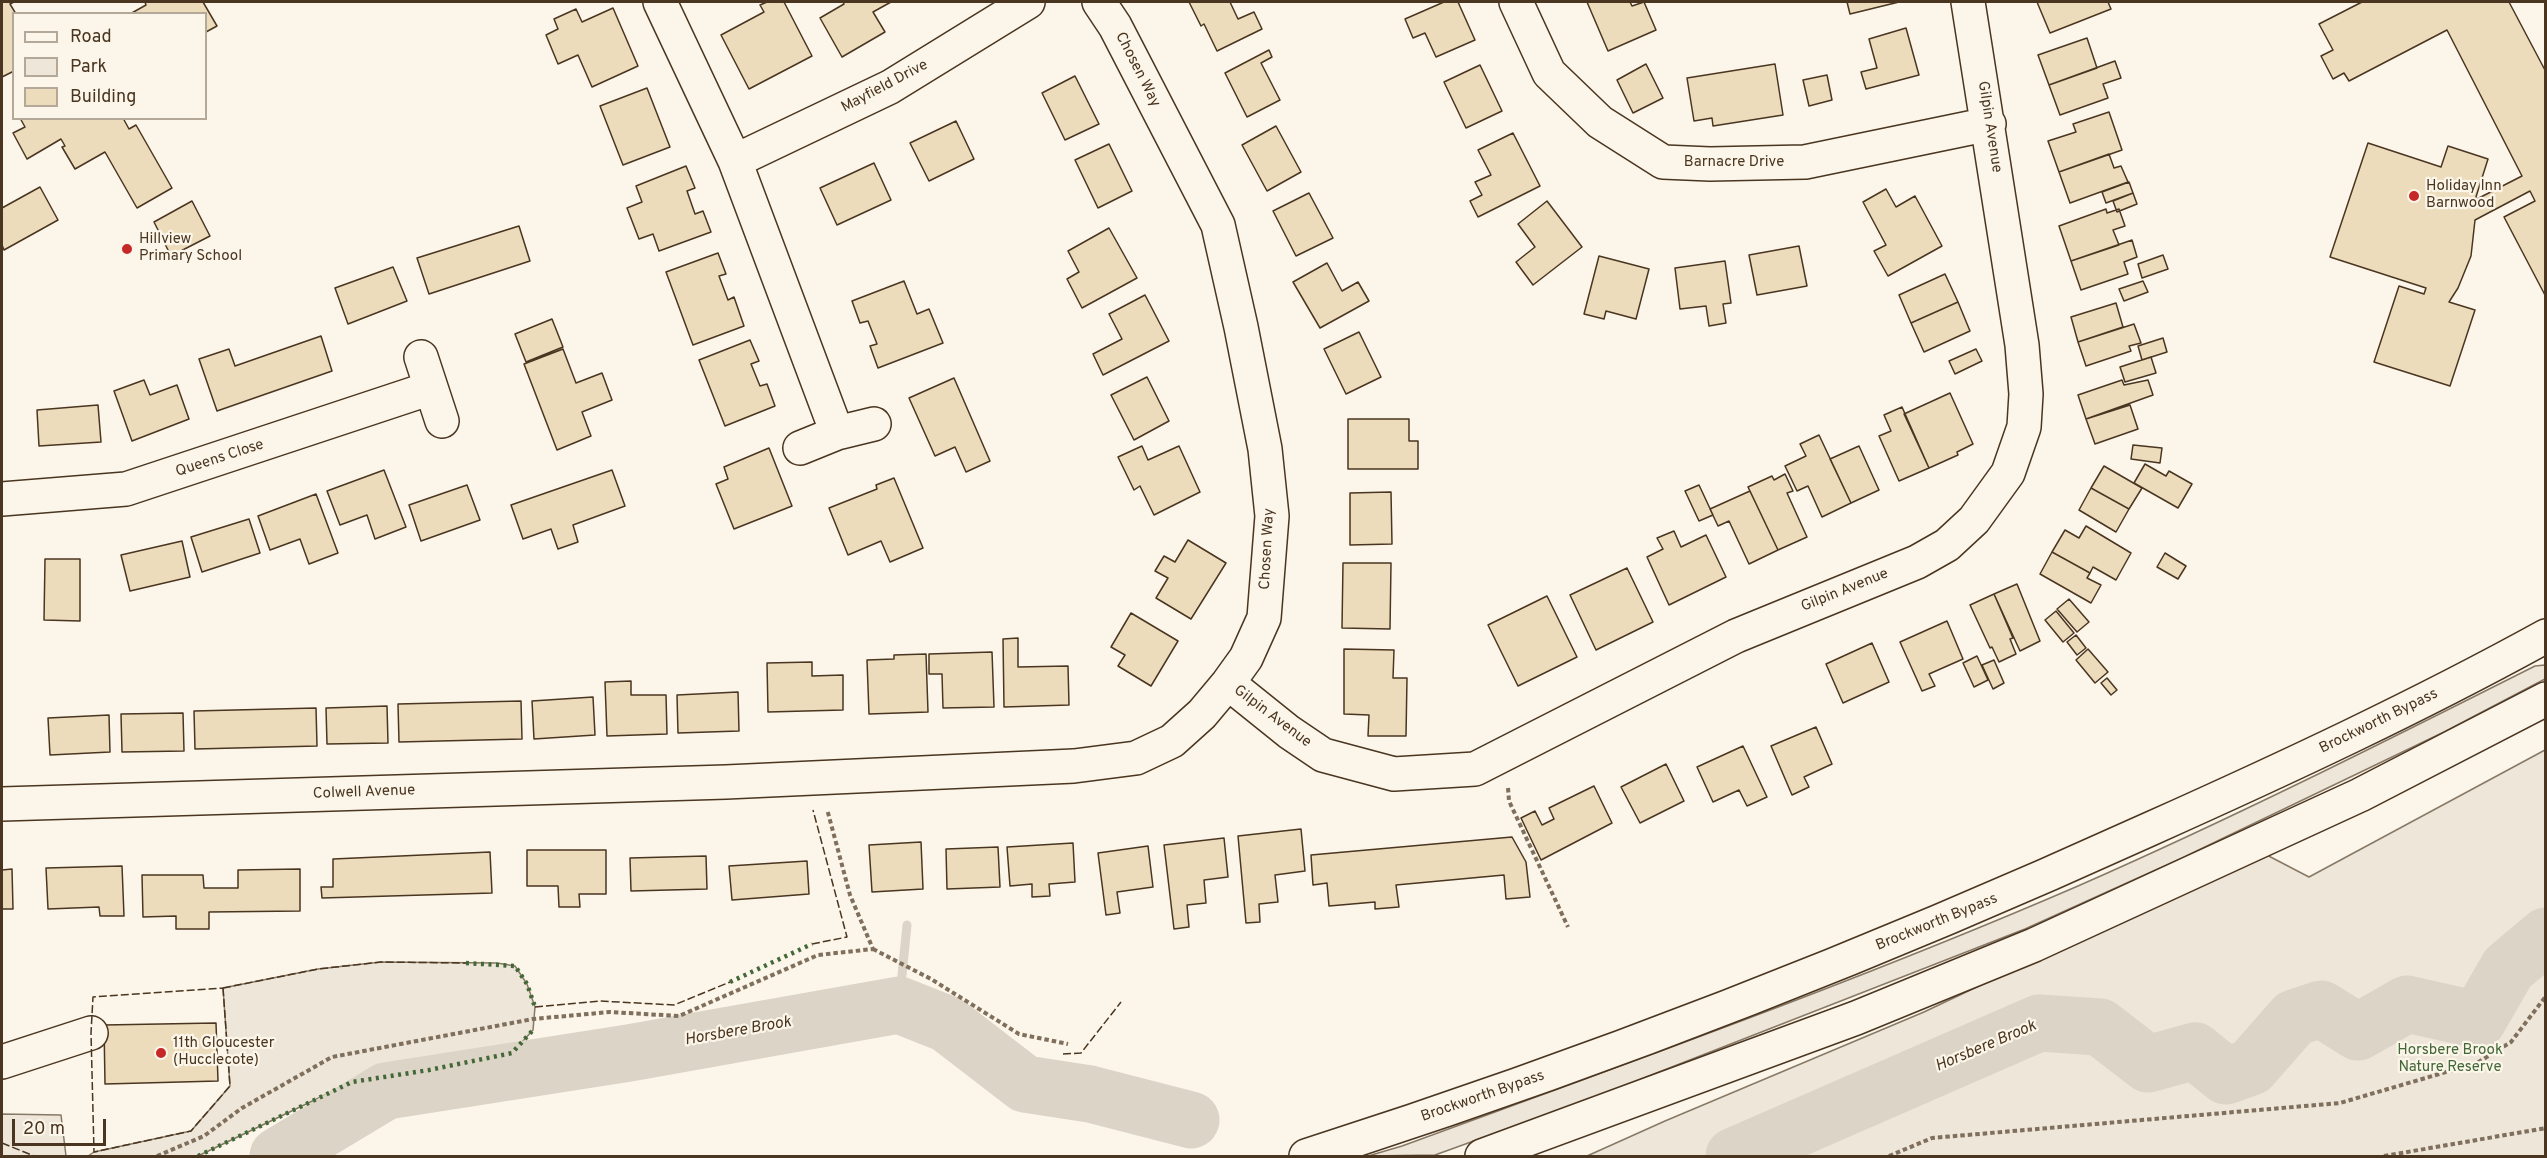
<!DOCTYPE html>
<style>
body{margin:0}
#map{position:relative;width:2547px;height:1158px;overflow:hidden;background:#fbf6e9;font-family:Overpass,sans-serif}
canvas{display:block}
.frame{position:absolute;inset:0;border:3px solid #4a3520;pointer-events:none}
.legend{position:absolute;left:12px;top:12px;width:195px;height:108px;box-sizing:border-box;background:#fbf6e9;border:2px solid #b4a999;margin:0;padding:8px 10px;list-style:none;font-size:18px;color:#4a3520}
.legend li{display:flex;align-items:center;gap:12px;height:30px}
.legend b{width:30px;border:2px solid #b4a999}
.scale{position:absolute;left:12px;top:1119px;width:94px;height:27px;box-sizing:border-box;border:3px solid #4a3520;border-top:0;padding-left:8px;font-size:18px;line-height:21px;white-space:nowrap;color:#4a3520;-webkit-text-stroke:4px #fbf6e9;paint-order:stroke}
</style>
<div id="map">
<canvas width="2547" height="1158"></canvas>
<div class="frame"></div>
<ul class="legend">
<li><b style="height:8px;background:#fbf6e9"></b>Road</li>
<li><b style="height:16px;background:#ede6d9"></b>Park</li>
<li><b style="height:16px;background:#ecdcbc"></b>Building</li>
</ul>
<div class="scale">20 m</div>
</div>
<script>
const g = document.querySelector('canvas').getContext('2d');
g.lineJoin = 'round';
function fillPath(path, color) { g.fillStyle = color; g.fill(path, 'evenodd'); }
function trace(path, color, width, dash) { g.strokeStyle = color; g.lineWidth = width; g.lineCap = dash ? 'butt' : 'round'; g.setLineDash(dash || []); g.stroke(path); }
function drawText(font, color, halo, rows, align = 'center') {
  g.font = font + ' Overpass,sans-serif'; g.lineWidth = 4.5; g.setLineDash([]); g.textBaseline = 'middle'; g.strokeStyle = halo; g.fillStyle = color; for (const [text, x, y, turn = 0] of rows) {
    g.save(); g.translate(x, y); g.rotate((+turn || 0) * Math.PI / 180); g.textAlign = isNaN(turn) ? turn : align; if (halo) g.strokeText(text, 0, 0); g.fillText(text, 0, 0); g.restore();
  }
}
const green = new Path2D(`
 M2545 665V679L2444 732 2182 858 2025 929 1590 1099 1435 1155 1368 1156 1402 1146C1628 1063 1856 982 2078 886 2233 818 2384 742 2535 666Z
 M2545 750V1156H1587L1665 1121 1924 1012 2261 852 2309 877Z
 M381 962 497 963 515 966 527 984 535 1007 533 1030 512 1053 429 1070 352 1082 198 1156H88L94 1152 191 1131 230 1086 223 988 318 969Z
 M2 1114 61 1115 66 1156H2Z`);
fillPath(green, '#ede6d9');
trace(green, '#887966', 1.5);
trace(new Path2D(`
 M899 1005 907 925`), '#dcd4c6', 9);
trace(new Path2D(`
 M278 1156 386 1091 629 1053 899 1005 947 1024 1025 1084 1090 1094 1191 1120
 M1734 1156 2039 1023 2100 1027 2148 1064 2195 1051 2226 1076 2251 1067 2294 1018 2321 1009 2358 1032 2407 1004 2478 1020 2508 968 2546 936`), '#dcd4c6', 57);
const building = new Path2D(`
 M2 2H14L10 4 16 14H14V71L2 77Z
 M145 2H203L217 26 206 32V14H130L146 5Z
 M767 2H784L812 56 749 89 721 35 764 12 760 5Z
 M843 2H891L873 12 885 32 842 57 820 18 844 4Z
 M1189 2H1230L1238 19 1254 12 1262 29 1217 51 1204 24 1201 26Z
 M1444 2H1458L1475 40 1436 57 1425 33 1413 38 1405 19Z
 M1587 2H1630L1632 6 1644 2 1656 30 1608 51Z
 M1847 2H1899L1850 14Z
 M2037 2H2108L2111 9 2050 33Z
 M2362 2H2509L2546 72V297L2504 217 2535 201 2530 191 2475 220 2471 256 2458 288 2449 302 2475 310 2450 386 2374 362 2399 286 2424 294 2426 288 2330 257 2368 143 2441 167 2448 146 2488 159 2475 200 2522 176 2447 30 2349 81 2344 73 2333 79 2321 56 2333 50 2319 24Z
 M613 8 638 66 592 87 578 55 558 64 546 35 558 29 554 19 576 9 582 22Z
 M1906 28 1919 75 1866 89 1861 72 1877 68 1869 39Z
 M2087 38 2097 68 2049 85 2038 55Z
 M1269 50 1272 57 1261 63 1280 100 1247 117 1225 73Z
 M2115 61 2121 78 2103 84 2108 98 2060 115 2049 85Z
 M1646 64 1663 98 1633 113 1617 80Z
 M1775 64 1783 115 1713 126 1712 118 1694 121 1687 78Z
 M1480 65 1502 111 1466 128 1444 82Z
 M1827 75 1832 100 1809 106 1803 80Z
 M1075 76 1099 124 1065 140 1042 93Z
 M647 88 670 147 623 165 600 106Z
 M2109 112 2122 150 2059 172 2048 141 2076 132 2073 124Z
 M20 118H123L129 129 136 125 172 188 137 208 105 152 75 169 62 147 65 146 61 139 27 159 13 133 25 127Z
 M956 121 974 159 929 181 910 143Z
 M1276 126 1301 172 1267 191 1242 145Z
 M1513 133 1540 186 1478 217 1470 201 1482 195 1475 182 1491 175 1478 150Z
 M1109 144 1132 191 1098 208 1075 160Z
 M2109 154 2114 168 2121 166 2128 182 2070 203 2059 172Z
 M874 163 891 200 837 225 820 188Z
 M686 166 695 188 687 191 695 214 703 211 711 232 659 251 653 234 639 239 627 208 642 202 636 186Z
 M2129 182 2133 193 2106 203 2102 192Z
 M40 187 58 220 4 250 2 245V208Z
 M1886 189 1896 207 1915 196 1942 246 1888 276 1874 251 1886 245 1863 202Z
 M1309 193 1333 238 1296 256 1273 211Z
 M2133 193 2137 204 2117 212 2113 201Z
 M192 201 210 236 171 256 154 222Z
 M1547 201 1582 247 1533 285 1516 262 1535 247 1518 224Z
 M2106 209 2107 213 2119 209 2125 226 2113 230 2119 245 2071 261 2059 226Z
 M519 226 530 261 429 294 417 258Z
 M1109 228 1137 278 1082 308 1067 279 1079 272 1068 251Z
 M2132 240 2137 257 2124 262 2128 274 2081 290 2071 261Z
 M1799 246 1807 286 1757 295 1749 255Z
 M718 253 726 274 719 276 728 300 734 297 744 326 693 345 666 272Z
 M2163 255 2168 269 2142 278 2138 264Z
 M1599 256 1649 269 1636 319 1606 311 1604 319 1584 314Z
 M1725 261 1731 303 1723 304 1726 323 1709 326 1706 306 1680 309 1675 268Z
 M1327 263 1342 291 1358 282 1369 301 1320 328 1293 282Z
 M393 267 407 301 348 324 335 288Z
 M1945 274 1958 302 1911 323 1899 295Z
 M904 281 917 314 929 309 943 343 878 368 870 346 877 344 868 321 860 323 852 301Z
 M2143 281 2148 292 2124 301 2119 289Z
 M1145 295 1169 341 1103 375 1093 354 1122 339 1109 314Z
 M1958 302 1970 331 1924 352 1911 323Z
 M2116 303 2123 327 2078 342 2071 317Z
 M552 319 563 347 526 362 515 334Z
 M2134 324 2141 343 2129 346 2131 351 2086 366 2078 342Z
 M1359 332 1381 377 1346 394 1324 349Z
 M321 336 332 371 217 411 199 359 229 349 235 366Z
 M2163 338 2167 352 2142 360 2138 346Z
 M750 340 759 361 751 364 760 386 767 384 775 406 725 426 699 360Z
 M563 349 576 383 602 373 612 400 582 412 591 436 557 450 524 364Z
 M1976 349 1982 361 1955 374 1949 361Z
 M2151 357 2156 373 2125 382 2120 367Z
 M1147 377 1169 421 1134 440 1111 395Z
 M954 378 990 461 966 472 955 447 935 456 909 398Z
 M144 380 150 395 177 385 189 419 132 441 114 391Z
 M2122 380 2124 385 2148 380 2153 395 2086 419 2078 395Z
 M1950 393 1973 444 1957 452 1958 455 1929 468 1904 414Z
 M98 405 101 442 39 446 37 410Z
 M2130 405 2138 429 2095 444 2086 419Z
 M1902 407 1929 468 1899 481 1879 436 1891 431 1884 415Z
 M1348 419H1409V441H1418V469H1348Z
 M1819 435 1851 503 1822 517 1808 486 1797 491 1785 466 1806 456 1800 444Z
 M2133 445 2162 448 2160 463 2131 459Z
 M1142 446 1148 460 1179 446 1200 492 1154 515 1140 486 1134 490 1118 457Z
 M1859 446 1879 490 1851 503 1830 459Z
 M769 448 792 506 734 529 716 484 728 479 724 467Z
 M2145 464 2166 476 2169 471 2192 484 2178 508 2134 483Z
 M2104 466 2142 488 2129 509 2091 488Z
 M384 470 406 527 375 539 367 515 340 525 327 491Z
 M612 470 625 506 573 525 578 542 558 549 551 529 523 539 511 505Z
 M1785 474 1793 491 1787 493 1807 537 1778 550 1748 487 1772 476 1774 480Z
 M894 478 923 548 890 562 881 541 848 555 829 508 877 489 876 485Z
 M467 485 480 520 421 541 409 505Z
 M1699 485 1713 515 1699 521 1685 491Z
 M2091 488 2129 509 2116 532 2079 510Z
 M1750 491 1778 550 1749 564 1729 521 1718 526 1710 509Z
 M1391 492 1392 544 1350 545V493Z
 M316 494 338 553 309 564 300 539 270 550 258 516Z
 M249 519 260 553 202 572 191 537Z
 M2086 526 2131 553 2116 580 2093 567 2090 573 2052 552 2065 530 2079 538Z
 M1674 531 1681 547 1706 535 1726 577 1669 605 1647 557 1663 549 1657 538Z
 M1188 540 1226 563 1191 619 1156 598 1168 578 1155 571 1164 556 1175 562Z
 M182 541 190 577 130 591 121 555Z
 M2052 552 2090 573 2087 578 2101 585 2091 603 2040 574Z
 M2165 553 2186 566 2178 579 2157 567Z
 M45 559H80V621L44 620Z
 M1343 563H1391L1390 629 1342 628Z
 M1627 568 1653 622 1596 650 1570 595Z
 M2017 584 2040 641 2020 651 1994 594Z
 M1994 594 2013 638 2010 639 2016 654 1999 662 1992 647 1990 648 1970 605Z
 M1547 596 1577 657 1518 686 1488 625Z
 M2069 599 2089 622 2077 632 2057 609Z
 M2056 611 2074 633 2063 642 2045 620Z
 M1131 613 1178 641 1151 686 1118 666 1125 655 1111 647Z
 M1947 621 1963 659 1929 674 1935 686 1922 691 1900 642Z
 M2076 635 2086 648 2077 655 2067 642Z
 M1018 638V667L1068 666 1069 705 1004 707 1003 639Z
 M1872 643 1889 682 1843 703 1826 664Z
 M1344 649 1394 650 1393 678H1407L1406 736H1368L1369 715 1344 714Z
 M2088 649 2108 672 2095 683 2076 660Z
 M992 652 994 707 943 708 942 674H929V654Z
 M926 654 928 712 869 714 867 660 894 659V655Z
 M1977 656 1988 680 1974 687 1963 663Z
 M1994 660 2004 683 1993 689 1982 665Z
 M812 662V676L843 675V710L768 712 767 663Z
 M2107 678 2117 690 2111 695 2101 683Z
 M631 681V695H666L667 734 607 736 605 682Z
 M738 692 739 731 678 733 677 695Z
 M593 697 595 735 534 739 532 701Z
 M521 701 522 739 399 742 398 704Z
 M387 706 388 743 327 744 326 708Z
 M316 708 317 746 195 749 194 711Z
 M183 713 184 751 122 752 121 714Z
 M109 715 110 752 50 755 48 718Z
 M1816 727 1832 764 1804 777 1809 787 1792 795 1771 746Z
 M1743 746 1767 797 1747 806 1739 790 1713 802 1697 767Z
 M1666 764 1684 801 1640 823 1621 787Z
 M1594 786 1612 823 1541 860 1521 818 1535 811 1542 825 1554 819 1549 808Z
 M1301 829 1305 871 1275 875 1278 902 1259 904 1260 922 1246 923 1238 836Z
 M1512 837 1526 862 1530 897 1506 899 1504 875 1396 885 1399 907 1375 909V902L1329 906 1327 883 1313 885 1311 855Z
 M1224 838 1228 877 1204 880 1206 903 1187 905 1189 927 1174 929 1164 845Z
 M921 842 923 889 872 892 869 845Z
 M1073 843 1075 882 1049 884 1050 896 1032 897V884L1010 886 1007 847Z
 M1148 846 1153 887 1117 892 1120 913 1106 915 1098 853Z
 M998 847 1000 887 947 889 946 849Z
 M527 850H606V894H579L580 907H559L558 886H527Z
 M490 852 492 893 322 898 321 887H333V859Z
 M706 856 707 889 631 891 630 858Z
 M807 861 809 894 732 900 729 866Z
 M122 866 124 916H100L99 907 48 909 46 868Z
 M12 869 13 909H2V870Z
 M300 869V911L209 912V929H176V916L143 917 142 875H203L204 888H238V870Z
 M216 1023 218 1081 105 1084 104 1025Z`);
fillPath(building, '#ecdcbc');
trace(building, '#4a3520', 1.5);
const minor = new Path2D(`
 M660 2 735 161 837 433
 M1516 2 1549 73 1600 122 1663 162 1710 164 1805 162 1989 124
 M735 161 890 87 1028 2
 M421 357 442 421
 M800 448 837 433 874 424
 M2 499 126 489 431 388
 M1228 683 1289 732 1323 755 1394 774 1475 769 1736 636 1917 562 1947 545 1974 520 2008 473 2024 427 2026 394 2022 345 1968 2
 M2 804 726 782 1074 766 1136 758 1172 741 1202 714 1228 683 1246 658 1264 618 1272 516 1265 449 1241 327 1218 225 1115 26 1099 2
 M2 1062 91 1033`);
const highway = new Path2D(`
 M1306 1156C1594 1064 1875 954 2150 829 2284 769 2417 707 2546 636
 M1482 1156 1856 1018 2034 945 2360 795 2546 699`);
trace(minor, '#4a3520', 36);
trace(highway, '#4a3520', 36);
trace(new Path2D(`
 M1508 788 1509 801 1568 927
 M873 949 931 979 1019 1034 1068 1044
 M157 1156 204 1136 242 1108 332 1057 533 1019 610 1012 679 1016 818 955 873 949 850 895 827 809
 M1889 1156 1932 1138 2340 1103 2477 1063 2511 1042 2546 996
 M2384 1156 2546 1128`), '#7f6f5c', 4, [4.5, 3]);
trace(minor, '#fbf6e9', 33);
trace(highway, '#fbf6e9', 33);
trace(new Path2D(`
 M466 963 515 966 527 984 535 1007
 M730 982 812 944
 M198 1156 352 1082 429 1070 512 1053 533 1030`), '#436837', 4.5, [3, 4.5]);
trace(new Path2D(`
 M812 944 847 937 813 810
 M223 988 230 1086 191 1131 94 1152 91 1033 93 997Z
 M223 988 318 969 381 962 466 963
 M535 1007 600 1001 674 1005 730 982
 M1063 1054 1081 1053 1121 1002
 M2 1143 34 1156`), '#4a3520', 1.5, [8, 3]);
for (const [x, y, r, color] of [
 [2414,196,6,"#c62828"],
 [127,249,6,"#c62828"],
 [161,1053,6,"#c62828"]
]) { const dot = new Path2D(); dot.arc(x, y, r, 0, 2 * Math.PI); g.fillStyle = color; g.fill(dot); trace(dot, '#fbf6e9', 2); }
drawText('15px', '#4a3520', '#fbf6e9', [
 ["Chosen Way",1137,70,63],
 ["Mayfield Drive",885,87,-28],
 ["Gilpin Avenue",1989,127,81],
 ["Barnacre Drive",1734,163],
 ["Queens Close",220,459,-18],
 ["Chosen Way",1268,549,-87],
 ["Gilpin Avenue",1845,591,-22],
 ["Gilpin Avenue",1272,717,37],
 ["Brockworth Bypass",2379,722,-26],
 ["Colwell Avenue",364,793,-2],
 ["Brockworth Bypass",1937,923,-22],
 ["Brockworth Bypass",1483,1097,-19]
]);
drawText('15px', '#4a3520', '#fbf6e9', [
 ["Holiday Inn",2426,187],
 ["Barnwood",2426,204],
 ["Hillview",139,240],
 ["Primary School",139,257],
 ["11th Gloucester",173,1044],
 ["(Hucclecote)",173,1061]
], 'left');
drawText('15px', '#436837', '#fbf6e9', [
 ["Horsbere Brook",2450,1051],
 ["Nature Reserve",2450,1068]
]);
drawText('italic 16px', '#4a3520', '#fbf6e9', [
 ["Horsbere Brook",738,1032,-10],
 ["Horsbere Brook",1986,1047,-23]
]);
</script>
